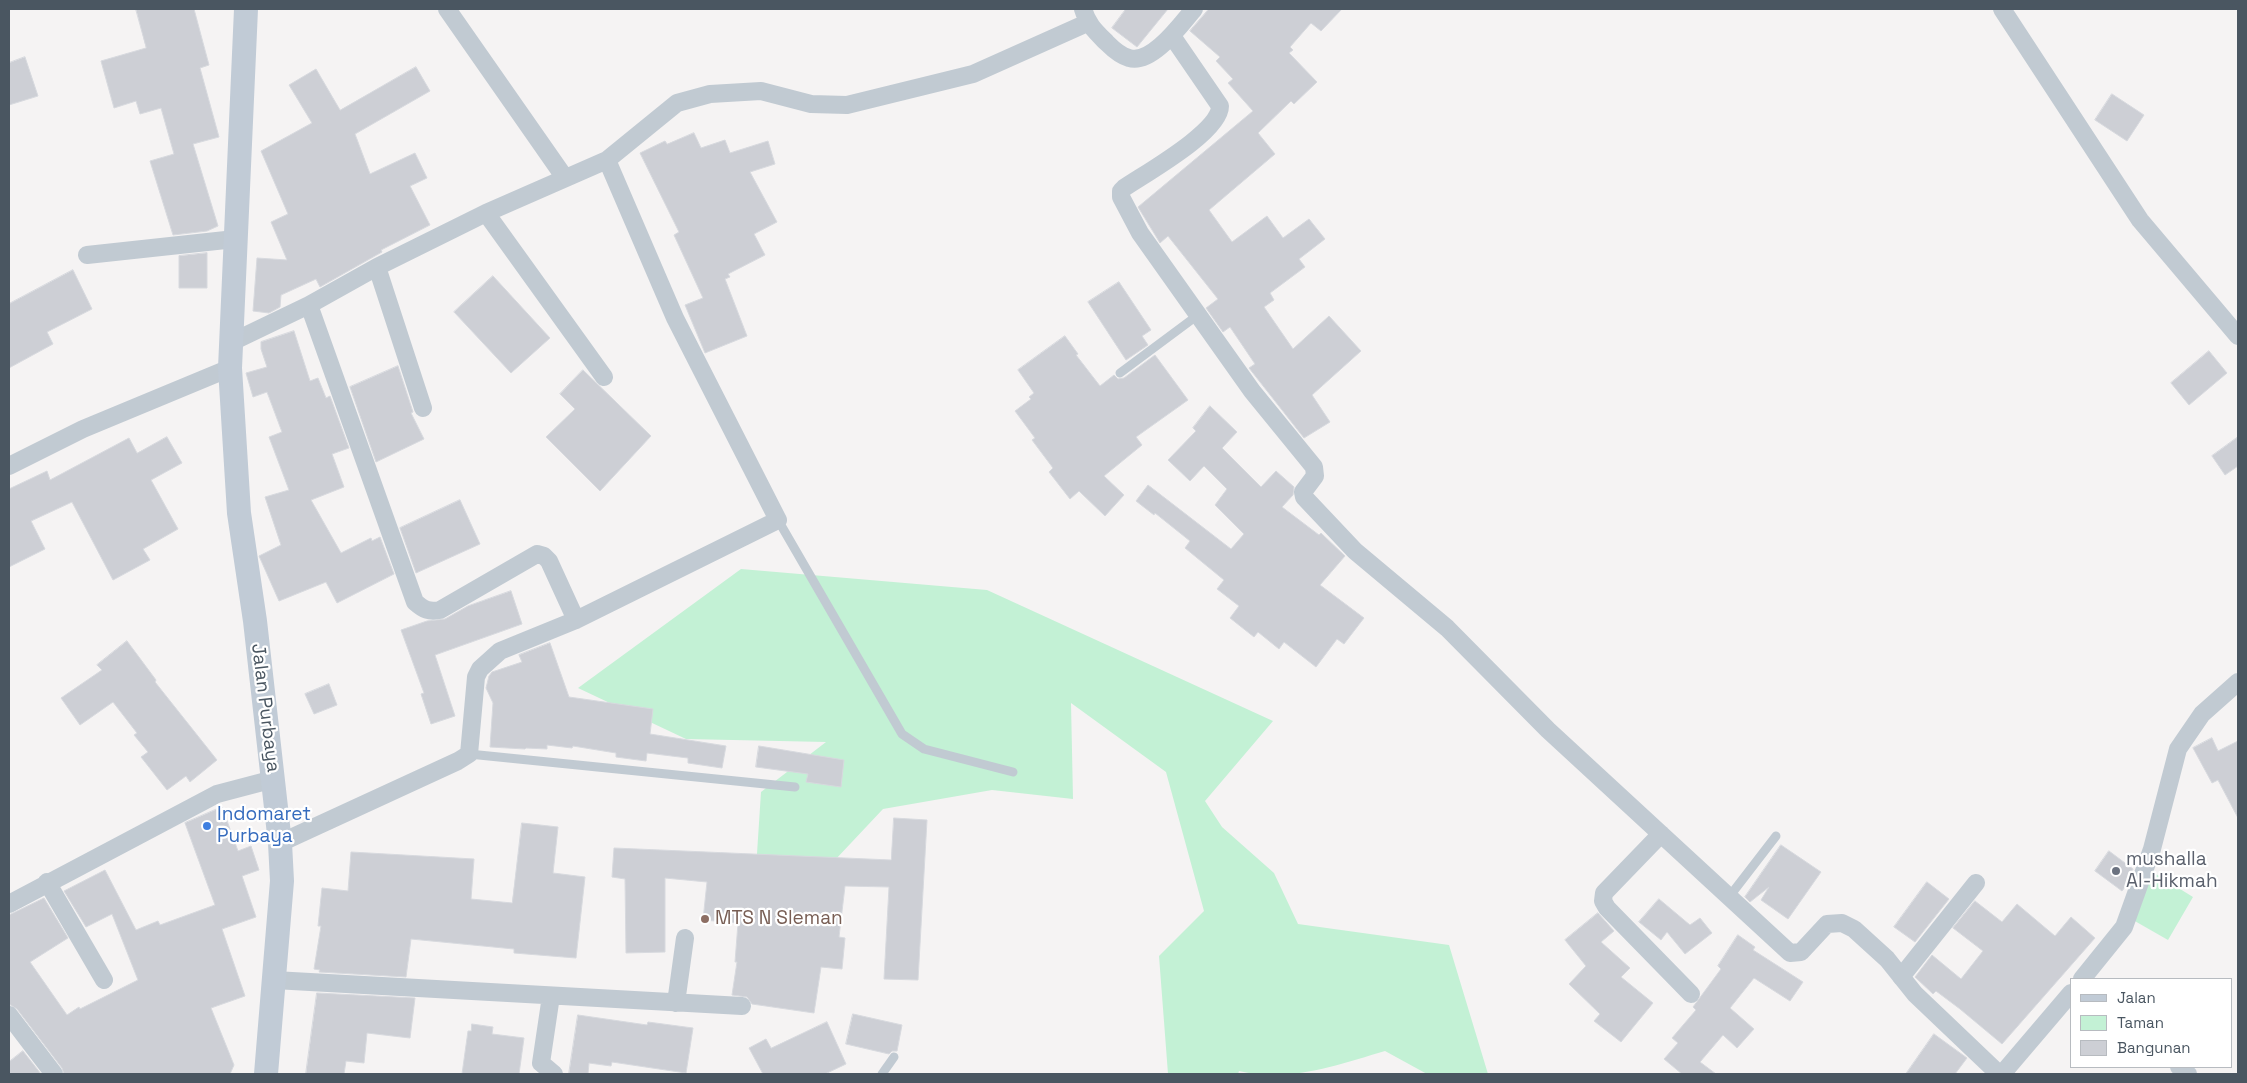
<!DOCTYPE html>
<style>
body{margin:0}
#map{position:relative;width:2247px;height:1083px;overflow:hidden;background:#f5f3f3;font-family:"Space Grotesk",sans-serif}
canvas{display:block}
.frame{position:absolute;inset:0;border:10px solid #4a5661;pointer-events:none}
.legend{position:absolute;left:2070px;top:978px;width:162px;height:90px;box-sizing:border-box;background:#fff;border:1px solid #b7bbc0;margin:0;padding:6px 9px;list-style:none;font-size:15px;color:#4a5661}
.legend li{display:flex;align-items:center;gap:10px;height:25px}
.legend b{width:25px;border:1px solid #b7bbc0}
</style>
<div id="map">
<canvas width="2247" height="1083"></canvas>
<div class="frame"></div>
<ul class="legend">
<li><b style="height:6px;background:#c1cbd6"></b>Jalan</li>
<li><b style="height:14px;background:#c3f1d5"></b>Taman</li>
<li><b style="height:14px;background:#cdcfd5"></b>Bangunan</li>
</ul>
</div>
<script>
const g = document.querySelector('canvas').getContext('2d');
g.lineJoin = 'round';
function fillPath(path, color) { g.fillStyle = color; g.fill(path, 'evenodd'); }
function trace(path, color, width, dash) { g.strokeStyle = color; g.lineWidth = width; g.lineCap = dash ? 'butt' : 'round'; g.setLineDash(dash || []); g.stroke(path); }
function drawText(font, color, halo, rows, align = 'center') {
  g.font = font + ' "Space Grotesk",sans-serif'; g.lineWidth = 4.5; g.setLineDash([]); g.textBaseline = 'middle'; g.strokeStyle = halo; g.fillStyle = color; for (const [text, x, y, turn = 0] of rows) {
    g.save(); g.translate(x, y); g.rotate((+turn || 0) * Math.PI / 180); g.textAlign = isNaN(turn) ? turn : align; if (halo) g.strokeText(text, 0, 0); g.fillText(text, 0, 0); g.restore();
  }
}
fillPath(new Path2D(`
 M741 569 987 590 1273 721 1205 801 1222 827 1274 873 1298 924 1449 945 1488 1074H1427L1385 1051C1338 1065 1288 1083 1239 1071L1238 1074H1168L1159 956 1204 911 1166 772 1071 703 1073 799 992 790 883 809 835 860 756 869 761 792 826 742 686 739 578 688Z
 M2151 871 2193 897 2168 940 2133 920Z`), '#c3f1d5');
const building = new Path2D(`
 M136 9H194L209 65 200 68 219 137 193 144 218 226 207 231 173 235 150 161 174 154 161 108 140 114 136 101 114 108 101 61 146 48Z
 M1126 9H1168L1137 47 1112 28Z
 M1209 9H1342L1321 31 1311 23 1290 47 1293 50 1289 53 1317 82 1294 104 1291 101 1258 133 1275 154 1209 210 1232 242 1267 216 1283 238 1309 219 1325 239 1299 259 1305 267 1270 293 1274 300 1264 307 1293 349 1329 316 1361 351 1312 395 1330 422 1304 438 1249 368 1255 364 1230 327 1223 332 1206 308 1218 299 1168 236 1160 243 1138 207 1253 111 1228 83 1233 79 1216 61 1220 57 1190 31Z
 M25 57 38 96 9 105V63Z
 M416 67 430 91 355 134 370 174 415 153 427 178 410 186 430 225 381 250 382 252 320 287 316 279 281 295 280 307 269 313 253 311 257 258 287 260 271 222 288 214 261 151 312 123 289 85 316 69 340 110Z
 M2112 94 2144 115 2127 141 2095 120Z
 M694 133 701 148 725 140 730 153 768 141 775 164 750 172 777 222 754 234 765 255 728 274 730 277 725 279 747 336 705 353 685 305 703 298 674 235 679 232 640 153 665 141 667 144Z
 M207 253V288H179V256Z
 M73 270 92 309 47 332 53 344 9 368V304Z
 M493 276 550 338 511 373 454 312Z
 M1119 282 1151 330 1142 336 1148 345 1126 360 1088 302Z
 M294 331 310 381 318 378 326 398 330 396 349 448 332 454 344 487 311 500 341 553 371 538 372 541 380 537 394 574 337 603 326 582 279 601 259 556 281 545 265 497 289 490 269 437 282 432 267 392 253 397 246 373 267 367 261 349V342Z
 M1065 336 1078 354 1076 355 1100 386 1114 375 1118 379 1124 378 1155 355 1188 400 1136 437 1142 445 1104 476 1124 495 1105 516 1079 491 1070 499 1049 472 1053 468 1032 440 1035 438 1015 411 1031 399 1029 397 1034 393 1018 370Z
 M2209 351 2227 373 2189 405 2171 383Z
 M398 366 413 412 411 413 424 439 376 462 350 387Z
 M583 370 651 436 600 491 546 437 575 409 560 394Z
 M1210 406 1237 432 1222 448 1261 487 1276 471 1294 487 1293 495 1282 507 1319 535 1321 533 1345 556 1320 585 1364 618 1344 644 1337 639 1316 667 1284 642 1279 649 1258 632 1254 637 1230 618 1239 606 1217 589 1224 580 1185 548 1190 541 1155 513 1154 515 1136 501 1148 485 1231 549 1244 534 1215 505 1227 489 1204 466 1190 481 1168 460 1196 431 1193 428Z
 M167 437 182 463 151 480 178 529 143 549 150 560 113 580 72 502 31 521 45 549 9 567V489L47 471 50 480 129 438 137 453Z
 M2238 437V466L2225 475 2212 456Z
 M460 500 480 544 416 573 400 528Z
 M511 591 522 624 435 655 455 716 431 724 421 694 424 693 401 630 427 621 445 619 468 606Z
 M127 641 156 680 155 682 217 760 190 782 186 776 167 790 141 757 148 752 134 735 137 733 113 702 80 725 61 698 102 670 97 665Z
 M550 643 569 697 653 709 650 734 726 746 722 768 688 763V758L647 753 646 761 616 757V753L573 746 572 748 547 745V749L526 748 525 749 490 747 493 703 486 688 489 676 492 672 522 662 519 655Z
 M329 684 337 705 314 714 305 694Z
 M2212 738 2218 751 2238 741V818L2218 780 2212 783 2193 748Z
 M759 746 844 760 841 787 806 782 808 774 756 767Z
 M222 807 238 851 251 846 259 870 242 876 256 917 222 929 245 996 211 1008 234 1065 230 1074H64L62 1068 17 1009 9 1004V915L44 898 68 938 30 962 67 1015 79 1007 80 1009 138 980 112 914 86 927 64 891 105 870 136 930 158 921 160 925 215 905 185 823Z
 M894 818 927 820 918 980 884 979 889 887 845 886 839 937 845 938 842 969 821 967 814 1013 752 1004 747 997 732 995 737 962H735L738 923 703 920 707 882 665 878V952L626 953 625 879 612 877 614 848 891 860Z
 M522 823 558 827 553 873 585 877 576 958 514 953V949L411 939 406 977 319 972 320 970 314 969 321 926H318L322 888 348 891 351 852 474 859 471 899 512 903Z
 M1781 845 1821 872 1788 919 1761 900 1769 887 1750 902 1745 897Z
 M2109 851 2133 869 2129 882 2122 891 2095 871Z
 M1927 882 1949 899 1915 942 1894 927Z
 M1659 899 1690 925 1700 918 1712 933 1685 954 1667 932 1661 940 1639 922Z
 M1975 901 2002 922 2017 904 2055 936 2071 917 2095 938 2002 1044 1960 1009 1936 991 1933 994 1915 977 1932 955 1961 979 1983 951 1953 928Z
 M1598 913 1614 931 1601 942 1630 968 1621 977 1653 1003 1621 1042 1594 1021 1600 1014 1569 984 1586 966 1565 940Z
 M1738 935 1755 947 1753 950 1803 982 1790 1001 1754 978 1730 1008 1754 1029 1737 1048 1723 1035 1700 1062 1716 1074H1682L1664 1059 1678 1043 1672 1038 1696 1010 1693 1007 1721 969 1718 966Z
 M317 993 415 998 410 1038 367 1033 364 1063 346 1061 344 1074H306Z
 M853 1014 902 1025 897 1051H892L889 1054 846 1044Z
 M578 1015 647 1025 648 1022 693 1028 686 1073 612 1062 611 1066 589 1063 588 1074H569Z
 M827 1022 846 1064 825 1074H763L749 1048 766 1039 771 1048Z
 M472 1024 493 1027 492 1034 524 1038 519 1074H462L468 1031H471Z
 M1934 1034 1967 1058 1955 1074H1906Z
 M23 1051 41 1074H9V1062Z`);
fillPath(building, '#cdcfd5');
trace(building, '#d7d9de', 1);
trace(new Path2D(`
 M1120 373 1198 315
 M778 520 902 734 924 749 1013 772
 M469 754 795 787
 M1729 897 1776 836
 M882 1074 894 1057`), '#c1cad2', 9);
trace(new Path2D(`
 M447 9 565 178
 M1083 9C1088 25 1095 31 1107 43 1112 48 1121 56 1129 58 1152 65 1181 24 1194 9
 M2002 9 2140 220 2238 336
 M1172 36 1220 106C1220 132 1146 173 1124 188L1121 191V197L1140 233 1252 391 1314 467 1315 476 1303 492 1304 497 1355 551 1447 628 1548 730 1790 953 1801 952 1827 924 1842 923 1854 929 1887 959 1915 994 1999 1074
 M486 213 604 377
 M87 255 235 239
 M377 267 423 408
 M309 305 415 602C424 610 429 612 440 610L537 554 544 556 549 561 576 620
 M230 343 309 305 377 267 486 213 607 160 677 103 710 94 761 91 811 104 847 105 973 74 1087 23
 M9 466 83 429 230 368
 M1661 834 1604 893 1603 901 1607 908 1691 994
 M280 843 458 761 469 754 476 677 480 669 500 651 576 620 778 520 675 318 607 160
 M47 882 104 980
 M9 904 217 794 274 779
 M1901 977 1976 883
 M2082 979 2124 927 2152 849 2178 749 2202 714 2238 682
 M274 980 742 1006
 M551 996 541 1063 554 1074
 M676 1003 685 938
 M9 1015 54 1074
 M2179 1067 2188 1074
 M2002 1074 2071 993`), '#c1cad2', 18);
trace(new Path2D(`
 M246 9 230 368 239 513 255 621 280 843 282 881 266 1074`), '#c1cbd6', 24);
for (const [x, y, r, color] of [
 [207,826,5,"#3f7fe0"],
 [2116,871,5,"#6b7280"],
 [705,919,5,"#8d6e63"]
]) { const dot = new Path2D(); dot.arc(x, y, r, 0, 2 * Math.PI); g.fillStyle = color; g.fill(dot); trace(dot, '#fff', 2); }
drawText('19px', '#4a5661', '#fff', [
 ["Jalan Purbaya",265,708,83]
]);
drawText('19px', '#366cbe', '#fff', [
 ["Indomaret",217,815],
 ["Purbaya",217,837]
], 'left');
drawText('19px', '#5b616d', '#fff', [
 ["mushalla",2126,860],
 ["Al-Hikmah",2126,882]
], 'left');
drawText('19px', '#785e54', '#fff', [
 ["MTS N Sleman",715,919]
], 'left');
</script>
